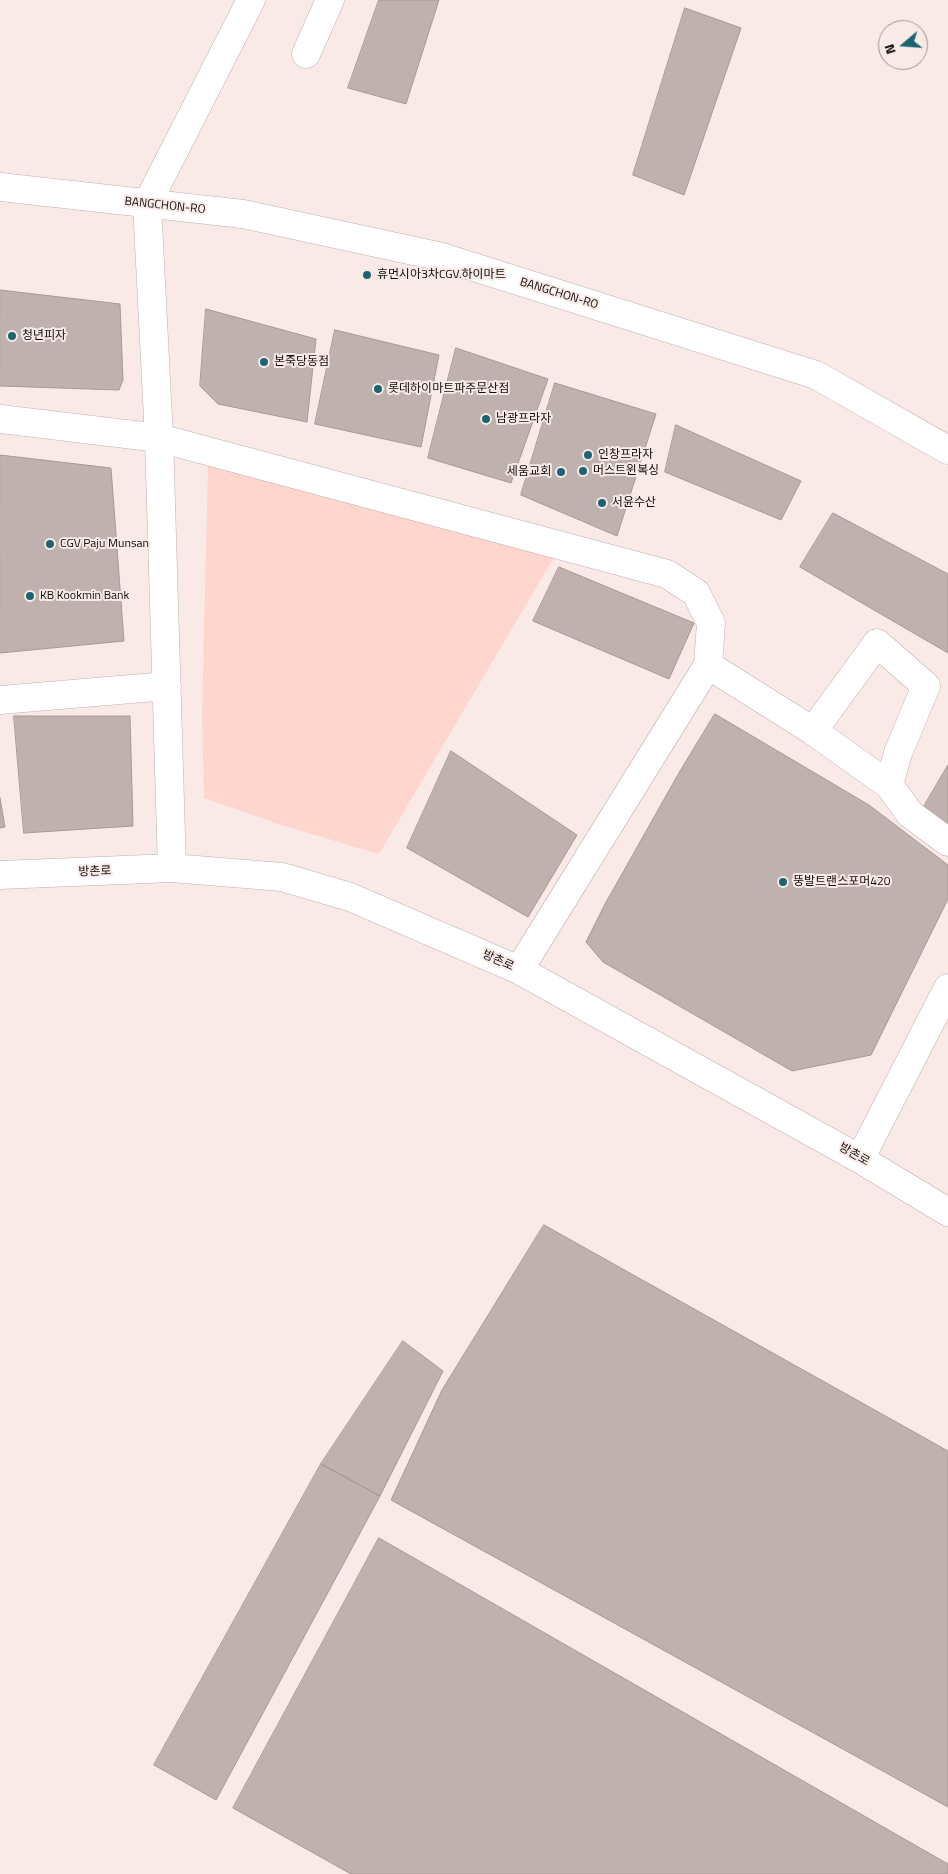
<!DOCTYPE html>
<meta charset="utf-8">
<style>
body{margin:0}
#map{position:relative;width:948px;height:1874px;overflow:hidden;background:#faeae7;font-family:"Titillium Web",sans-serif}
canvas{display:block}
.north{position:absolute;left:878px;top:20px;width:50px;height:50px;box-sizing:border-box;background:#faeae7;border:1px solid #9d918f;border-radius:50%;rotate:252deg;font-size:14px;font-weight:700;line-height:20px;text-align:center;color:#110c0b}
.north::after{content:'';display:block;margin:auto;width:18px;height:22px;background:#1b6572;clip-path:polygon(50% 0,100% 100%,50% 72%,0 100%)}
</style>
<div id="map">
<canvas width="948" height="1874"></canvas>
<div class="north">N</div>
</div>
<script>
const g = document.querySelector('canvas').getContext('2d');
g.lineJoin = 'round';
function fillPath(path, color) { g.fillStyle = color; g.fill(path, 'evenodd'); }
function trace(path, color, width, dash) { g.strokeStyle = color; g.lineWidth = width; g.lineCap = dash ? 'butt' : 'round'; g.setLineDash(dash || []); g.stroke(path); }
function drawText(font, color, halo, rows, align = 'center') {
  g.font = font + ' "Titillium Web","Noto Sans KR",sans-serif'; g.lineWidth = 4; g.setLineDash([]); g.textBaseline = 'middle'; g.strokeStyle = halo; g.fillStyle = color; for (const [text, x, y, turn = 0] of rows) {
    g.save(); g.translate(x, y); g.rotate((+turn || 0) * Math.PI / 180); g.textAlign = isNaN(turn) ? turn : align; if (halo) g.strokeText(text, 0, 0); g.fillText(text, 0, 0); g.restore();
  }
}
fillPath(new Path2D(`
 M208 466 556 554 379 854 281 825 204 798 202 715Z`), '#fed6cd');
const building = new Path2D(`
 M379 0H439L406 104 348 88Z
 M685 8 741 28 684 195 633 175Z
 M0 290 120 304 123 380 119 390 0 386Z
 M206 309 316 339 307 422 218 404 200 386Z
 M335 330 439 355 421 447 315 424Z
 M456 348 548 379 511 483 428 458Z
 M555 383 656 414 617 536 521 495Z
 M676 425 801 481 781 520 665 472Z
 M0 455 111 468 124 641 0 653Z
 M833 513 948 574V653L800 567Z
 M559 567 694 623 669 679 533 621Z
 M715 714 869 805 948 865V899L871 1055 792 1071 603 962 586 942 605 904 680 771Z
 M14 716H130L133 826 24 833Z
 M451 751 577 835 528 917 407 848Z
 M948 765V824L923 808Z
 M0 798 5 827 0 828Z
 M544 1225 948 1451V1807L391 1500 442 1390Z
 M403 1341 443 1371 380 1496 321 1464Z
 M321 1464 380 1496 216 1800 154 1765Z
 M379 1538 948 1864V1874H351L233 1808Z`);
fillPath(building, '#bfb1ad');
trace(building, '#a79895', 1);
const minor = new Path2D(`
 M251 0 147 204 159 438 667 574 696 593 711 623 708 665 519 970
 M306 54 330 0
 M0 187 243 214 442 257 816 375 948 450
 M0 419 159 438 172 868
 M708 665 813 731 877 643 926 686 898 753 889 785 910 814 948 842
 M0 700 167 686
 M813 731 889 785
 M0 875 172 868 282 877 350 897 519 970 860 1159 948 1212
 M860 1159 948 988`);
trace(minor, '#bfb0ad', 29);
trace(minor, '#fff', 28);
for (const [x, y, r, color] of [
 [367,275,5,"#1b6572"],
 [12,336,5,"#1b6572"],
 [264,362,5,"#1b6572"],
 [378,389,5,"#1b6572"],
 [486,419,5,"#1b6572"],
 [588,455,5,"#1b6572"],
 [583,471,5,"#1b6572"],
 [561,472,5,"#1b6572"],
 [602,503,5,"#1b6572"],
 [50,544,5,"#1b6572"],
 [30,596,5,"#1b6572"],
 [783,882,5,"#1b6572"]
]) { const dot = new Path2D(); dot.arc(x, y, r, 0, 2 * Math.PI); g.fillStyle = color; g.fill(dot); trace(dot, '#faeae7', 2); }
drawText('12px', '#110c0b', '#faeae7', [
 ["BANGCHON-RO",165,206,6],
 ["BANGCHON-RO",559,294,17],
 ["방촌로",95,872,-2],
 ["방촌로",498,961,24],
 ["방촌로",854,1155,30]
]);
drawText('12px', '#110c0b', '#faeae7', [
 ["휴먼시아3차CGV.하이마트",377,275],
 ["청년피자",22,336],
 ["본죽당동점",274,362],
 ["롯데하이마트파주문산점",388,389],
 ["남광프라자",496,419],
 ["인창프라자",598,455],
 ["머스트윈복싱",593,471],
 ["세움교회",551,472,"right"],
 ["서윤수산",612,503],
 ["CGV Paju Munsan",60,544],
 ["KB Kookmin Bank",40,596],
 ["뚱발트랜스포머420",793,882]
], 'left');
</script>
